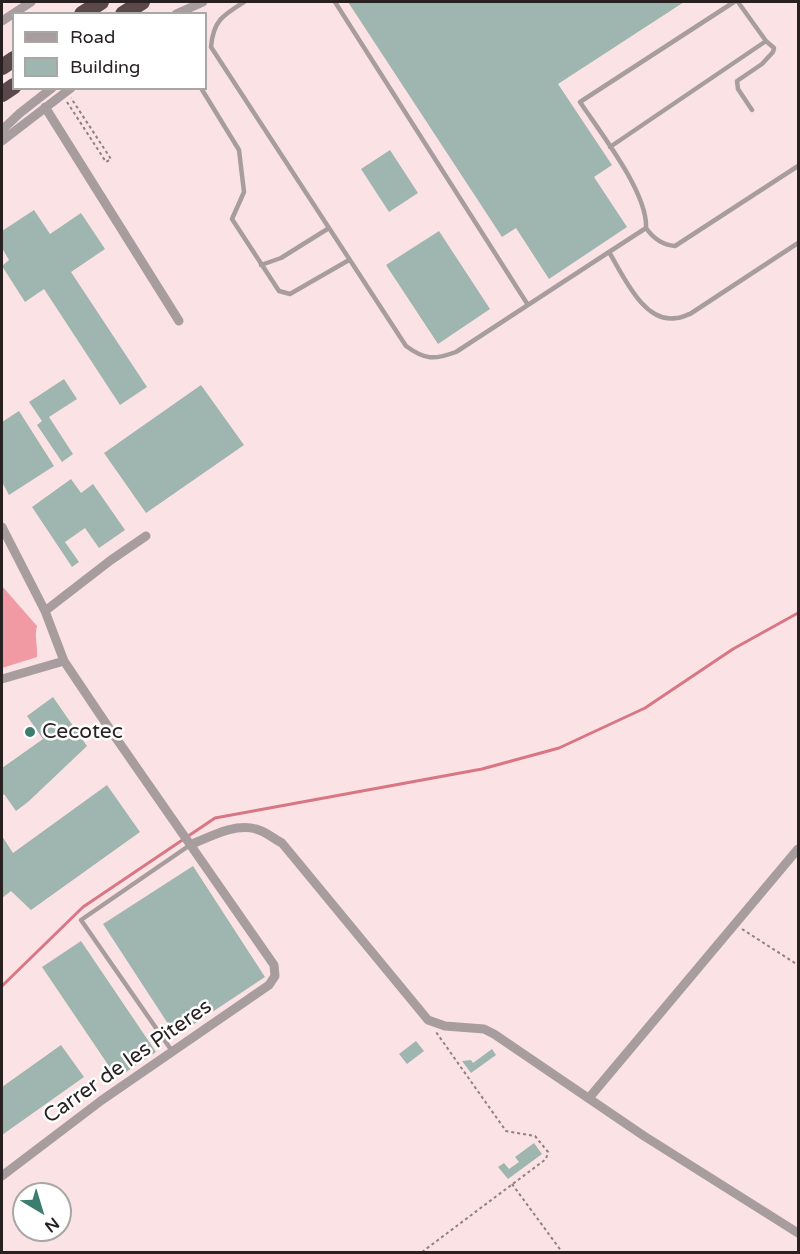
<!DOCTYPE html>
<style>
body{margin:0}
#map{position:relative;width:800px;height:1254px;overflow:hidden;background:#fbe3e5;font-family:"Varela Round",sans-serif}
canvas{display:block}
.frame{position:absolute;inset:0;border:3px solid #292021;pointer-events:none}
.legend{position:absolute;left:12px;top:12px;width:195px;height:78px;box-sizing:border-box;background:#fff;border:2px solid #a9a6a6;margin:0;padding:8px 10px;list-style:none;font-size:18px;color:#292021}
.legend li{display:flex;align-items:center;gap:12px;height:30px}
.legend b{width:30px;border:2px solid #a9a6a6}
.north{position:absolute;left:12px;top:1182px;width:60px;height:60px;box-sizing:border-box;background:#fff;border:2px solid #a9a6a6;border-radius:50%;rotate:142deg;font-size:16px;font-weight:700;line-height:24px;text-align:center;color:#292021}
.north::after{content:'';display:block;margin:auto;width:21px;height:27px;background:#3b7e6f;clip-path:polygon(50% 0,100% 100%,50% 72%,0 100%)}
</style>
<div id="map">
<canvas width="800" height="1254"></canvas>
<div class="frame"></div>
<ul class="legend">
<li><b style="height:8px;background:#a79d9e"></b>Road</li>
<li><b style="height:16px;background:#9fb5af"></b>Building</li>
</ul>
<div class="north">N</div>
</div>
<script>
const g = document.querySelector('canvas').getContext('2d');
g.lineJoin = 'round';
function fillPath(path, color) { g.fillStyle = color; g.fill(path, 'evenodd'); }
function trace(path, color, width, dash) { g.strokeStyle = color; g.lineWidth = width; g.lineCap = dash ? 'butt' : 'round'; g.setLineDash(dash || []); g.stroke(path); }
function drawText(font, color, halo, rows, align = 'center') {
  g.font = font + ' "Varela Round",sans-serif'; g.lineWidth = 5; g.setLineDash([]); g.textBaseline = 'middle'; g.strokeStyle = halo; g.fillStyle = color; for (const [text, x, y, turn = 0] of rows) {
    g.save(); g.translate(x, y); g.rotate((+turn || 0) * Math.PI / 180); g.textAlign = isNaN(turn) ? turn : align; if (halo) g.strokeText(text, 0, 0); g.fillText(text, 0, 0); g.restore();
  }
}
fillPath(new Path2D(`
 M2 586 37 626C34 636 38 647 37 657L2 668Z`), '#f29aa4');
trace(new Path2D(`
 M2 986 83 907 215 818 482 769 559 748 645 708 733 649 798 613`), '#d97684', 3);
fillPath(new Path2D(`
 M348 2H684L558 84 612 165 594 177 627 227 549 279 516 228 502 237Z
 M390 150 418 193 389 212 361 169Z
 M34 210 50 234 81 213 105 249 71 272 147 387 120 405 44 289 25 302 2 266 9 260 2 248V231Z
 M439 231 490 309 438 344 386 265Z
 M64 379 77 399 49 417 73 454 62 462 37 425 42 421 29 402Z
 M201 385 244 445 146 513 104 453Z
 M19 411 54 466 9 495 2 482V422Z
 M71 479 81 493 93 484 125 530 99 548 85 528 65 542 79 562 72 567 32 507Z
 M53 697 87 746 28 802 16 811 4 794 2 797V768L43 739 27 716Z
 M107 785 140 832 31 910 11 891 2 898V836L13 853Z
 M193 866 265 977 176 1036 103 924Z
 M81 941 156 1052 117 1078 42 967Z
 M416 1041 424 1051 407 1064 399 1054Z
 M61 1045 84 1077 2 1135V1087Z
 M492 1049 496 1055 471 1073 462 1061 471 1060 473 1063Z
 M534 1143 542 1154 508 1179 498 1167 504 1163 509 1169 519 1162 515 1157Z`), '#9fb5af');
trace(new Path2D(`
 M67 102 106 162 111 159 71 98
 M742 929 798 965
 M512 1184 562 1252
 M422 1252 546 1159 548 1152 535 1136 506 1131 436 1032`), '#907f81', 2, [3, 3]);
trace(new Path2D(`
 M244 2C223 15 213 21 211 47L406 346C425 360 434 360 456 352L609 252C623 275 644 324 676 318 681 318 686 315 690 314L798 243
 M335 2 528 305
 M201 88 239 150 244 192 232 219 279 291 290 294 349 260
 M752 110 738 89 737 81 762 64 773 52 774 48 766 41
 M610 147 766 41 738 2
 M646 228C653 238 663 245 675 246L798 166
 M609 252 646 228C648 193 600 132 580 102L734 2
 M261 265 281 258 329 228
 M172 1051 81 920 190 845`), '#a79d9e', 4.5);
trace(new Path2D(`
 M176 14 203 2
 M2 21 31 2
 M45 107 179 321
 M2 130 20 113 52 88
 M2 141 71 88
 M2 527 45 611 64 661 109 728 274 965 275 976 269 985 102 1100 2 1176
 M45 611 111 560 146 536
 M2 679 64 661
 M190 845C210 837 234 823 256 829 265 831 274 839 282 843L428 1020 445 1026 484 1029 494 1034 644 1136 798 1233
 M589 1098 798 849`), '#a79d9e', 9);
trace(new Path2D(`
 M82 14 101 2
 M123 14 142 2
 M2 67 14 59
 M2 94 14 86`), '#5b484a', 16);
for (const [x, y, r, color] of [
 [30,732,6,"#3b7e6f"]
]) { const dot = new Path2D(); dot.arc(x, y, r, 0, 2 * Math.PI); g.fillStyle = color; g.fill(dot); trace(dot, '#fff', 2); }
drawText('21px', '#292021', '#fff', [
 ["Cecotec",42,732]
], 'left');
drawText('21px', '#292021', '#fff', [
 ["Carrer de les Piteres",128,1062,-35]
]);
</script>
